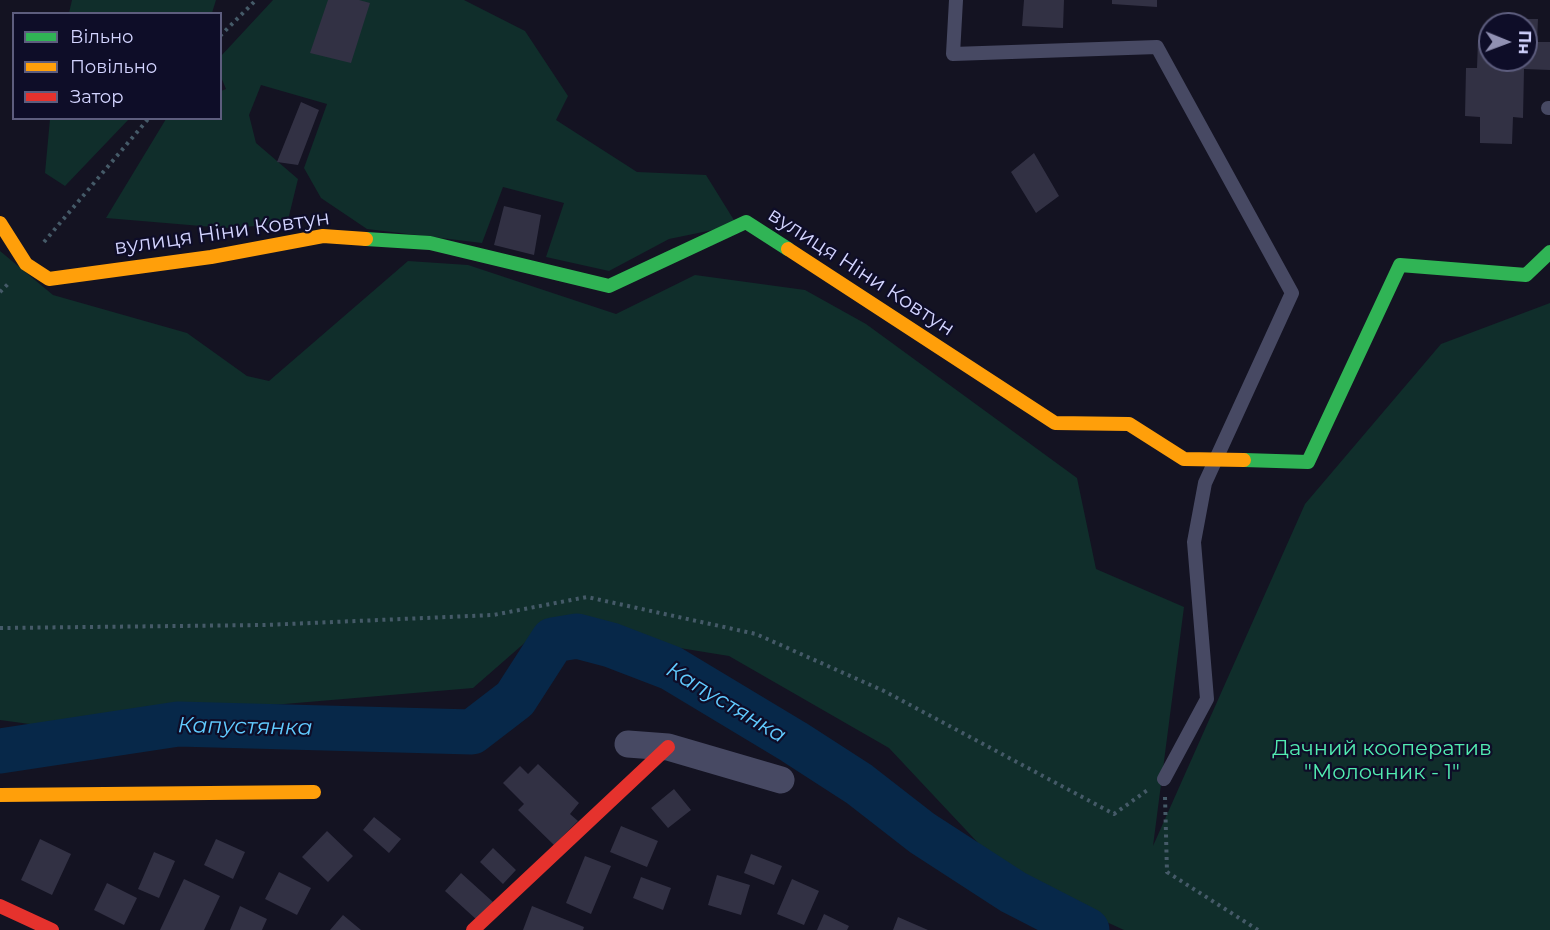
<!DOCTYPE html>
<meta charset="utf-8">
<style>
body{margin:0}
#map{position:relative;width:1550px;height:930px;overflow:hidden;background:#141322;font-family:Montserrat,sans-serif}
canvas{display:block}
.legend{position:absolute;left:12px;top:12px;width:210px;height:108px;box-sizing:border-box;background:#0e0d28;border:2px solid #5d5d7e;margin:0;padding:8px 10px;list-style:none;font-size:18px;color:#d3d4ff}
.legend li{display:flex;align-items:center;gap:12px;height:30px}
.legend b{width:30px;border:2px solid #5d5d7e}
.north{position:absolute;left:1478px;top:12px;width:60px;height:60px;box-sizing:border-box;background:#0e0d28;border:2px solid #5d5d7e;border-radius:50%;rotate:91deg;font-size:16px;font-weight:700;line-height:24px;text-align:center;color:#d3d4ff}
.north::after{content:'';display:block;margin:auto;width:21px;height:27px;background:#9090b2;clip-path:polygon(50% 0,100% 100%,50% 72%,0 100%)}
</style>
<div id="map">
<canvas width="1550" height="930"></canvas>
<ul class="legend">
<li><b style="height:8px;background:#30b455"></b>Вільно</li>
<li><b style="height:8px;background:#ff9f0a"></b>Повільно</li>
<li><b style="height:8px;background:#e5322d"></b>Затор</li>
</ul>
<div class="north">Пн</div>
</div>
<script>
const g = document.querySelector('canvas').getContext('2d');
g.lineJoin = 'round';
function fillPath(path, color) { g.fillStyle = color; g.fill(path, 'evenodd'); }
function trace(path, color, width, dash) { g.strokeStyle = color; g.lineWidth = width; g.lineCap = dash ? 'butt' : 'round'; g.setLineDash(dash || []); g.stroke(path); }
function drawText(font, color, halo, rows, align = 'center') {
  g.font = font + ' Montserrat,sans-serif'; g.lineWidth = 4.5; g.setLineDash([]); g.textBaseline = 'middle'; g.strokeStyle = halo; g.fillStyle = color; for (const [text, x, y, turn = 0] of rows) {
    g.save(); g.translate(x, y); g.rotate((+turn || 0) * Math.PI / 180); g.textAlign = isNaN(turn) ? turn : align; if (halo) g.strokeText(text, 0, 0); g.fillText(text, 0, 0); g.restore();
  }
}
fillPath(new Path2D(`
 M72 0H216L212 13H69Z
 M273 0H464L525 31 568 96 556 120 637 172 706 175 737 225 669 239 609 271 546 257 564 203 503 187 482 243 367 229 321 198 304 168 327 104 261 85 249 115 256 143 298 179 287 224 225 228 106 218 166 119 220 118 221 91 226 89 221 77V56Z
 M50 119V118L129 119 65 186 45 173Z
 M0 251 53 295 187 333 247 376 269 381 408 261 468 265 616 314 695 275 805 290 866 324 1077 478 1096 569 1184 607 1153 846 1305 504 1441 344 1550 303V930H1124L1011 878 889 748 729 656 544 626 473 688 37 725 0 720Z`), '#102e2b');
trace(new Path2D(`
 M0 751 178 724 472 732 515 699 553 640 577 636 611 645 671 668 794 742 859 784 922 833 1013 892 1087 930`), '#072849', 45);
fillPath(new Path2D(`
 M328 0H359L370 3 351 63 310 53Z
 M1024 0H1064L1063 28 1022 26Z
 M1112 0H1157V7L1112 4Z
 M1504 19H1538L1537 42H1550V70L1524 69 1523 118 1513 117 1512 144 1480 143V117L1465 116 1466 68H1477L1478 40H1490V60H1526V24H1504Z
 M301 102 319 110 298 165 277 162Z
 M1034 153 1059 196 1036 213 1011 172Z
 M504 206 541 215 534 255 494 245Z
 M538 764 579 803 570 814 578 821 554 845 518 810 524 804 503 783 520 766 528 774Z
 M674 789 691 810 668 828 651 808Z
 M374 817 401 839 389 853 363 830Z
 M621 826 658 841 647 867 610 852Z
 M327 831 353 856 328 882 302 857Z
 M40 839 71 854 52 895 21 880Z
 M216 839 245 852 233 879 204 865Z
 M493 848 516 870 503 884 480 862Z
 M154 852 175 861 159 898 138 889Z
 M751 854 782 866 774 885 744 873Z
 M585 856 611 866 591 914 566 903Z
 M279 872 311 888 297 915 265 899Z
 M461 873 493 902 477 920 445 891Z
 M717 875 750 885 741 915 708 905Z
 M641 877 671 888 663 910 633 898Z
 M184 879 220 896 204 930H160Z
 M792 879 819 891 804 925 777 914Z
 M107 883 137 898 124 925 94 910Z
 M240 906 267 919 262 930H230Z
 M532 906 584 927 583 930H523Z
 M824 914 849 926 847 930H817Z
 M343 915 361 930H330Z
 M898 917 928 930H893Z`), '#323144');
trace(new Path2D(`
 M220 36 256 0
 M44 242 149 118
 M0 292 8 284
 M0 628 265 625 493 615 587 597 756 634 884 691 1114 814 1149 789
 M1165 797 1167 872 1258 930`), '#455a68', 4, [3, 4.5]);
trace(new Path2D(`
 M956 0 953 54 1157 47 1292 293 1205 483 1194 542 1207 699 1164 779
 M1548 108H1550`), '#474963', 14);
trace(new Path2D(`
 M628 744 668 747 781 780`), '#474963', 27);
trace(new Path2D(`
 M366 239 430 243 609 286 746 222 788 249
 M1244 460 1308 462 1400 265 1526 275 1550 252`), '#30b455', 14);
trace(new Path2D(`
 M0 223 26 264 49 279 211 257 323 236 366 239
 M788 249 1055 423 1129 424 1184 459 1244 460
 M0 795 314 792`), '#ff9f0a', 14);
trace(new Path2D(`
 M0 906 52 930
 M473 930 668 747`), '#e5322d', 14);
drawText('21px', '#d3d4ff', '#0e0d28', [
 ["вулиця Ніни Ковтун",222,233,-8],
 ["вулиця Ніни Ковтун",861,272,33]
]);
drawText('21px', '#52ecb1', '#0e0d28', [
 ["Дачний кооператив",1382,749],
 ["\"Молочник - 1\"",1382,773]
]);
drawText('italic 22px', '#61cbff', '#0e0d28', [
 ["Капустянка",726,703,31],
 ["Капустянка",245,727,1]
]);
</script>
